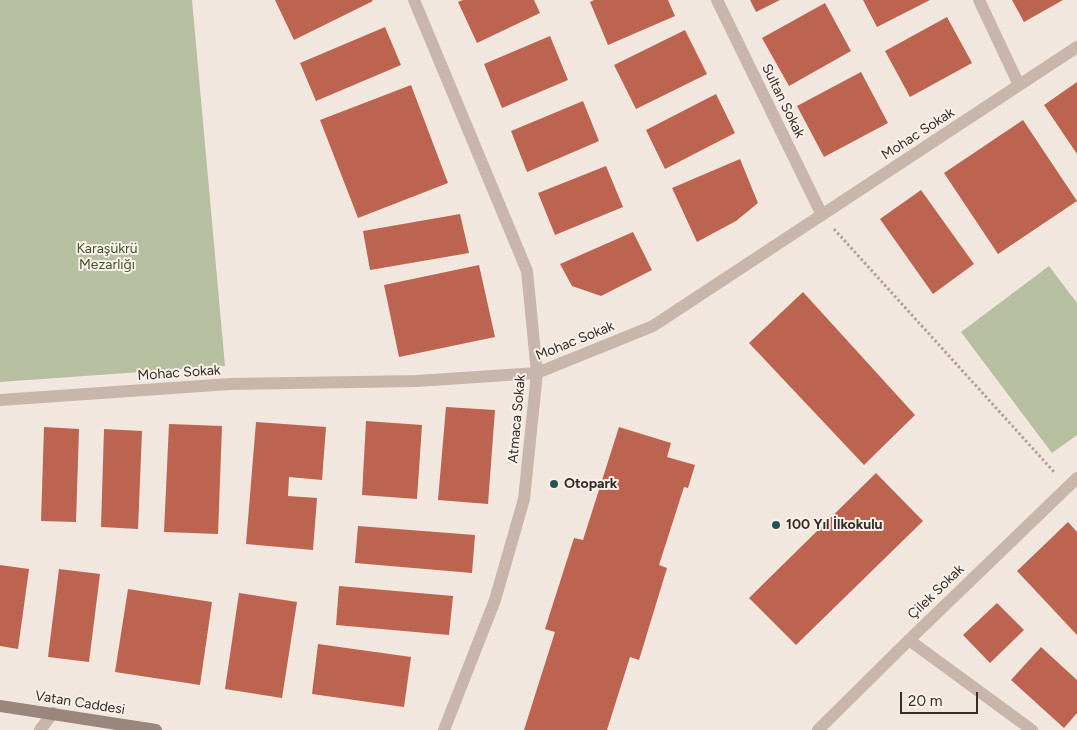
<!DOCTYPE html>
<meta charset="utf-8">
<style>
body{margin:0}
#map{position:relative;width:1077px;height:730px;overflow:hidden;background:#f1e7de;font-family:Figtree,sans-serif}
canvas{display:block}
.scale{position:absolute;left:900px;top:692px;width:78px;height:22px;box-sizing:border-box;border:2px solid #362d29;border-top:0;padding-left:6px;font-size:15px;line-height:18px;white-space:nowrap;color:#362d29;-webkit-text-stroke:4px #f8f1ea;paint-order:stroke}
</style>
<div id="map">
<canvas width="1077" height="730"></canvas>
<div class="scale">20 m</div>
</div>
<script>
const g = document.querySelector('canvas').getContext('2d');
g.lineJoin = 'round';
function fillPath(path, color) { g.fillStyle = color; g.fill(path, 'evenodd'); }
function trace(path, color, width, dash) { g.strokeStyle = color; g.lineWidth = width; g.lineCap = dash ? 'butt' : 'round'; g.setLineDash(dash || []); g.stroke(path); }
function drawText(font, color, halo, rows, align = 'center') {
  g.font = font + ' Figtree,sans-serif'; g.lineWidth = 4; g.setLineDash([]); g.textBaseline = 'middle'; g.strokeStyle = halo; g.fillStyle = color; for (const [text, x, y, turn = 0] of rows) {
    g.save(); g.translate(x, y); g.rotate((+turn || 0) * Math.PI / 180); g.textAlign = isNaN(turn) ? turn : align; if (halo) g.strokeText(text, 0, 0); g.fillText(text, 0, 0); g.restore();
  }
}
fillPath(new Path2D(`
 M0 0H192L225 366 0 382Z
 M1049 266 1077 303V435L1052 453 961 332Z`), '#b6bf9f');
fillPath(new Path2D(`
 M275 0H372L373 1 294 40Z
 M463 0H534L540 13 477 43 458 2Z
 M594 0H668L675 16 608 45 590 2Z
 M750 0H780L756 12Z
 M863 0H930L877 27Z
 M1012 0H1063L1024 22Z
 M825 3 851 51 789 86 762 38Z
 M947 17 972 63 910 97 885 51Z
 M385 27 401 65 316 101 300 63Z
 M685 30 707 74 636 109 614 65Z
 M550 36 568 80 502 108 484 64Z
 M861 72 888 123 824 157 797 106Z
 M1077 82V154L1044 105Z
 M411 85 448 183 358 218 320 120Z
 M716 94 735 133 665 169 646 130Z
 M583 101 599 141 527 172 511 131Z
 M1023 120 1077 201 998 254 944 173Z
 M740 159 758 203 736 221 697 242 672 188Z
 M606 166 623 207 555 235 538 193Z
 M921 190 974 264 933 294 880 219Z
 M460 214 469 253 370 270 363 231Z
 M633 232 652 270 601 296 572 286 560 264Z
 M479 265 495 337 399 357 384 285Z
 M803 292 915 415 864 465 749 343Z
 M446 407 495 410 488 504 438 500Z
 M366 421 422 425 417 499 362 495Z
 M256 422 326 427 322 480 289 477 288 496 317 498 313 550 246 544Z
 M169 424 222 426 218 534 164 532Z
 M44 427 79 429 76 522 41 521Z
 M619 427 671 443 667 457 695 465 688 488 684 487 659 565 667 568 639 660 630 657 607 730H524L555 632 545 629 574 538 583 540Z
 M104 429 142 431 138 529 101 527Z
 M876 473 923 521 796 645 749 598Z
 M1068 522 1077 532V635L1017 571Z
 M358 526 475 535 472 573 355 563Z
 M0 565 29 569 18 649 0 646Z
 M59 569 100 574 89 662 48 657Z
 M339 586 453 596 449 635 336 625Z
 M128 589 212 602 200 685 115 672Z
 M239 593 297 602 282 698 225 689Z
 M997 603 1024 630 990 663 963 635Z
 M318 644 411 657 404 707 312 694Z
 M1041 647 1077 680V713L1064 728 1011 680Z`), '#bc6450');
trace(new Path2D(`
 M834 229 1055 473`), '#b4a095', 3, [2.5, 2.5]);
trace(new Path2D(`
 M414 0 527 271 537 373 524 499 495 600 444 730
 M717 0 822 215
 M979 0 1019 85
 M0 400 230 384 417 381 537 373 653 326 1077 47
 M40 730 53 713
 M818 730 909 640 1077 478`), '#c8b6ab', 12);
trace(new Path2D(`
 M909 640 1032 730`), '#c8b6ab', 12);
trace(new Path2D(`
 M0 706 156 730`), '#9b867c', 12);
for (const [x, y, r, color] of [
 [554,484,5,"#225455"],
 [776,525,5,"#225455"]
]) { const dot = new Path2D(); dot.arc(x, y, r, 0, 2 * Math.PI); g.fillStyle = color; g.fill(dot); trace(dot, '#f8f1ea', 2); }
drawText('14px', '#362d29', '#f8f1ea', [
 ["Sultan Sokak",783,101,64],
 ["Mohac Sokak",918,134,-33],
 ["Mohac Sokak",575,341,-22],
 ["Mohac Sokak",179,373,-4],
 ["Atmaca Sokak",517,419,-85],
 ["Çilek Sokak",936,592,-44],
 ["Vatan Caddesi",80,703,9]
]);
drawText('14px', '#48532f', '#f8f1ea', [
 ["Karaşükrü",107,249],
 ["Mezarlığı",107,265]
]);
drawText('bold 14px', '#362d29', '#f8f1ea', [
 ["Otopark",564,484],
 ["100 Yıl İlkokulu",786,525]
], 'left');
</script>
